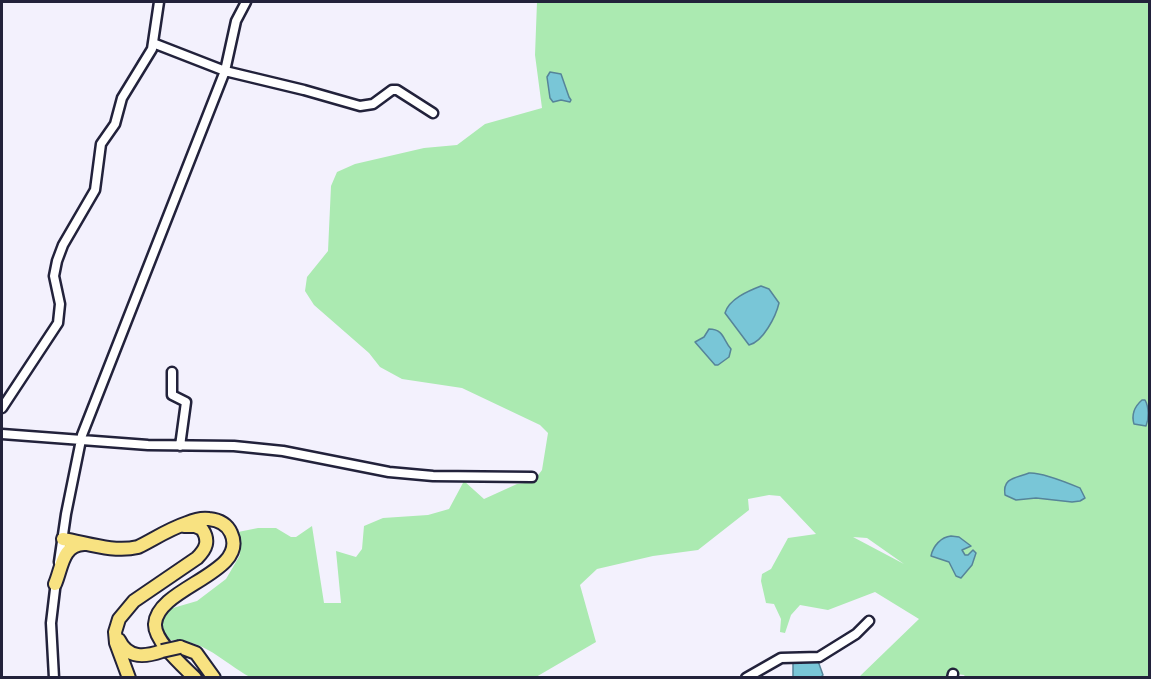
<!DOCTYPE html>
<style>
body{margin:0}
#map{position:relative;width:1151px;height:679px;overflow:hidden;background:#f3f1fd;font-family:"Indie Flower",sans-serif}
canvas{display:block}
.frame{position:absolute;inset:0;border:3px solid #22223b;pointer-events:none}
</style>
<div id="map">
<canvas width="1151" height="679"></canvas>
<div class="frame"></div>
</div>
<script>
const g = document.querySelector('canvas').getContext('2d');
g.lineJoin = 'round';
function fillPath(path, color) { g.fillStyle = color; g.fill(path, 'evenodd'); }
function trace(path, color, width, dash) { g.strokeStyle = color; g.lineWidth = width; g.lineCap = dash ? 'butt' : 'round'; g.setLineDash(dash || []); g.stroke(path); }
fillPath(new Path2D(`
 M537 2H1149V677L966 678 964 675 956 674 950 678 859 677 919 619 875 592 828 610 800 605 791 615 785 633 780 632 781 619 774 604 766 603 761 581 762 574 771 569 788 538 816 534 780 496 769 495 748 499 749 510 698 550 653 556 597 569 580 585 596 642 536 677H250C221 661 204 638 167 640 159 630 160 620 166 610L197 601 226 579 240 555 238 532 258 528H276L291 537H296L312 526 324 603H341L336 551 356 557 362 549 364 526 383 518 428 515 449 509 464 481 484 499 517 484 533 482 542 470 548 433 540 425 462 388 402 379 380 367 369 353 314 305 305 291 307 277 328 251 331 186 337 172 355 164 424 148 457 145 485 124 542 108 535 55ZM853 537 867 538 904 564Z`), '#abeab1');
const water = new Path2D(`
 M550 72 561 74 569 97 571 100 570 102 561 100 553 102 550 98 547 77Z
 M761 286 769 289 779 303C776 316 763 342 749 345L725 313C729 299 748 291 761 286Z
 M709 329C724 329 723 340 731 349L729 357 718 365H715L695 342 704 337Z
 M1142 400H1145C1149 407 1149 419 1146 426L1134 424C1131 414 1134 407 1142 400Z
 M1029 473C1042 472 1068 483 1080 488L1085 498 1080 501 1072 502 1036 498 1016 500 1005 495C1002 477 1017 478 1029 473Z
 M951 536 959 537 971 546 962 550 965 555H968L973 550 976 553 972 565 961 578 956 576 949 562 931 556C933 546 941 537 951 536Z
 M793 661H818L823 675 821 677H793Z`);
fillPath(water, '#79c6d7');
trace(water, '#568499', 1.5);
trace(new Path2D(`
 M148 44 153 11
 M133 73 138 61 146 50
 M94 167 96 148`), '#568499', 1.5);
const minor = new Path2D(`
 M153 43 225 71 304 90 360 106 373 104 392 90H397L433 113
 M172 372V395L186 402 180 446
 M2 408 58 323 60 304 54 276 57 261 63 245 95 190 101 144 115 124 122 98 152 49 159 2
 M2 434 148 445 234 446 283 451 389 472 433 476 532 477
 M59 562 66 514 82 435 225 71 236 21 246 2
 M54 678 51 623 56 581
 M746 678 781 658 819 657 856 634 869 621
 M952 678 953 674`);
const highway = new Path2D(`
 M63 539C87 543 114 553 138 547 154 539 169 529 187 523 194 520 202 518 209 519 219 520 227 524 231 533 250 573 157 587 155 624 154 641 183 666 195 678
 M55 584C62 568 62 545 84 544
 M119 640C128 659 145 657 162 651
 M180 647 196 653 214 678
 M129 678 116 643 115 632 119 619 134 601 197 558C206 549 210 541 202 529L195 526H184`);
trace(minor, '#22223b', 13);
trace(highway, '#22223b', 16);
trace(minor, '#fff', 8);
trace(highway, '#f8e281', 12);
const highwayBridge = new Path2D(`
 M162 651 180 647`);
trace(highwayBridge, '#22223b', 16, []);
trace(highwayBridge, '#f8e281', 12);
</script>
